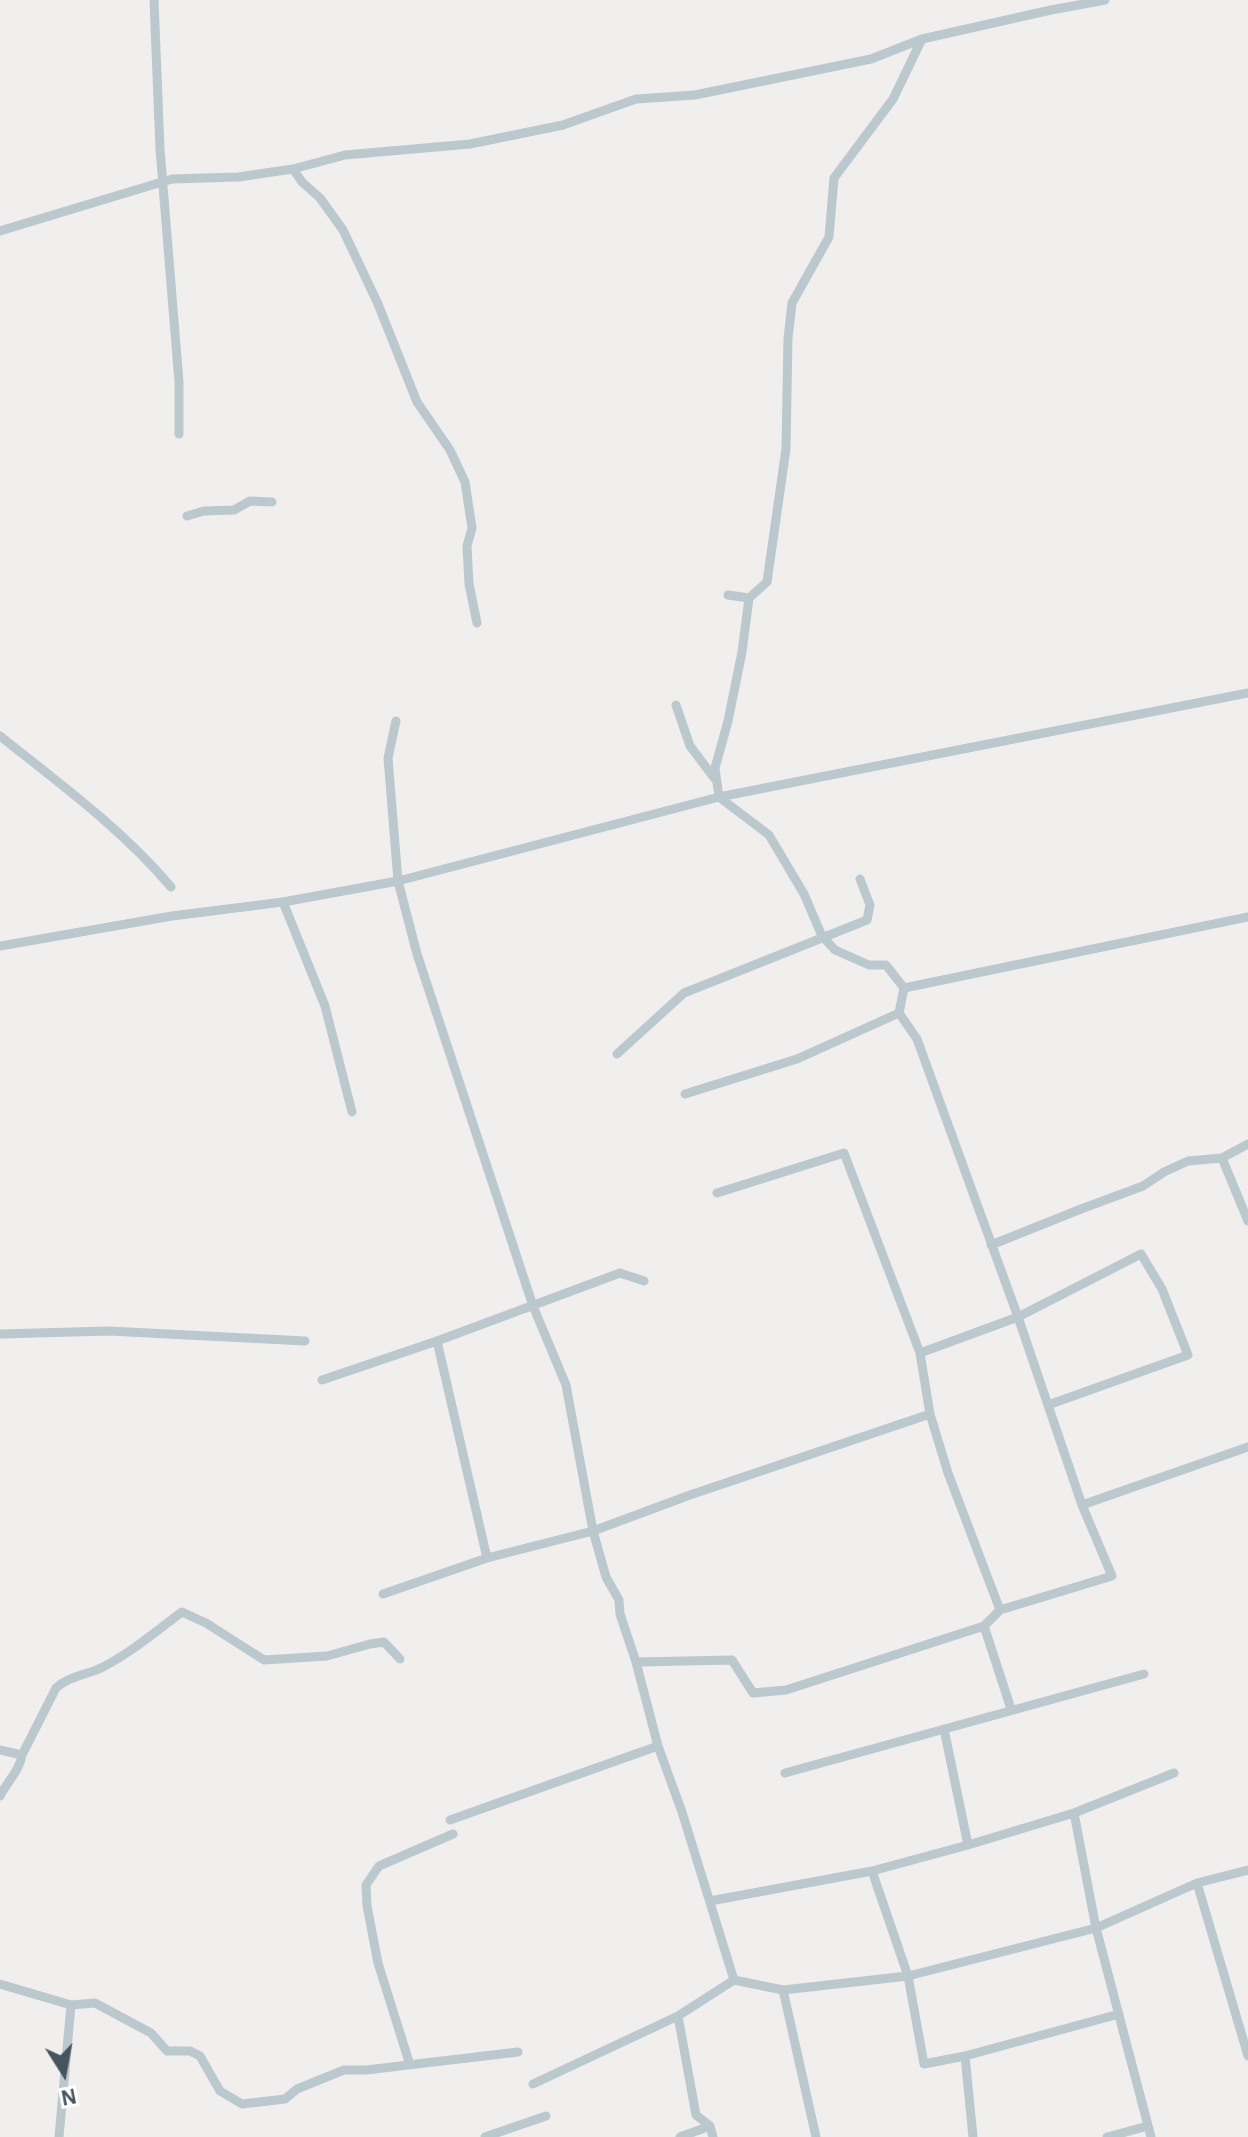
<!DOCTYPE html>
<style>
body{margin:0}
#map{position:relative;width:1248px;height:2137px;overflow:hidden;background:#f1eeee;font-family:"Alegreya Sans",sans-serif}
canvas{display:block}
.north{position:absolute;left:24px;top:2033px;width:80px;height:80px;-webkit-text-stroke:6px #fff;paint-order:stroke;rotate:169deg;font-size:22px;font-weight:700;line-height:32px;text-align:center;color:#45545d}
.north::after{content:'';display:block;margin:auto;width:28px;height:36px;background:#45545d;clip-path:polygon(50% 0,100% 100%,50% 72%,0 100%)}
</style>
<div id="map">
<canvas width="1248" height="2137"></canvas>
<div class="north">N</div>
</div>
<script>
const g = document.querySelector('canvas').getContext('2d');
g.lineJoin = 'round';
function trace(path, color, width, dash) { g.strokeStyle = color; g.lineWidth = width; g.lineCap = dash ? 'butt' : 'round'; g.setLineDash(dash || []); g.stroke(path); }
trace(new Path2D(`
 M154 0 160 149 179 382V434
 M293 169 302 182 320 198 343 230 378 304 417 402 450 450 465 482 472 528 467 546 469 584 477 623
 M0 231 172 179 238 177 293 169 345 155 470 144 563 125 636 99 695 95 871 59 922 39 1051 10 1105 0
 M187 516 204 511 234 510 250 501 272 502
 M728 595 749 598 767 582 786 449 788 338 792 303 829 237 834 178 893 99 922 39
 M676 705 690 746 715 779
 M396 721 388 758 398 881 417 954 533 1306 566 1385 593 1531 606 1577 619 1600 620 1614 636 1662 658 1746 682 1812 734 1980
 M0 736C59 783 122 829 171 887
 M283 902 325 1006 352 1112
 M0 946 172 916 283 902 398 881 719 797 1248 693
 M904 988 1248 917
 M617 1054 684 993 867 920 870 905 860 879
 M685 1094 797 1059 899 1013
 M1222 1158 1248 1221
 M717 1193 844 1153 920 1353
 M991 1245 1081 1209 1143 1186 1164 1172 1188 1161 1222 1158 1248 1144
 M0 1334 109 1331 305 1341
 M437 1341 487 1558
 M322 1380 437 1341 620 1273 644 1281
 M930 1414 948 1473 1000 1610
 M1082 1505 1248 1447
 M383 1594 487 1558 593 1531 690 1495 930 1414 920 1353 1018 1317 1141 1254 1162 1289 1188 1355 1048 1405
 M984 1626 1011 1709
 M636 1662 732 1660 753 1693 786 1690 984 1626 1000 1610 1112 1576 1082 1505 1018 1317 917 1039 899 1013 904 988 886 965H869L835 950 822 936 804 894 769 835 719 797 715 768 728 721 742 652 749 598
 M944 1729 968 1845
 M0 1750 22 1755
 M785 1773 1144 1674
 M0 1796C7 1782 20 1770 22 1755L56 1688C69 1676 87 1675 103 1667 132 1652 156 1631 182 1612L206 1623 264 1660 327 1656 370 1644 384 1642 400 1659
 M1074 1813 1096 1928 1151 2137
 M450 1820 658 1746
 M872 1871 908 1976 924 2064 965 2056 1119 2014
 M1197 1883 1248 2056
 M710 1901 872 1871 968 1845 1074 1813 1174 1773
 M0 1984 71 2005 95 2003 151 2033 167 2051H190L200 2056 220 2091 242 2104 285 2099 297 2089 344 2070H366L518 2052
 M783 1990 816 2137
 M678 2016 696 2115 710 2126 713 2137
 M965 2056 973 2137
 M410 2065 378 1963 367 1906 366 1885 379 1866 453 1834
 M533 2084 678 2016 734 1980 783 1990 908 1976 1096 1928 1197 1883 1248 1870
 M59 2137 71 2005
 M485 2137 546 2116
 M680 2137 710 2126
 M1107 2137 1148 2126`), '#bbc8ce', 9);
</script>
